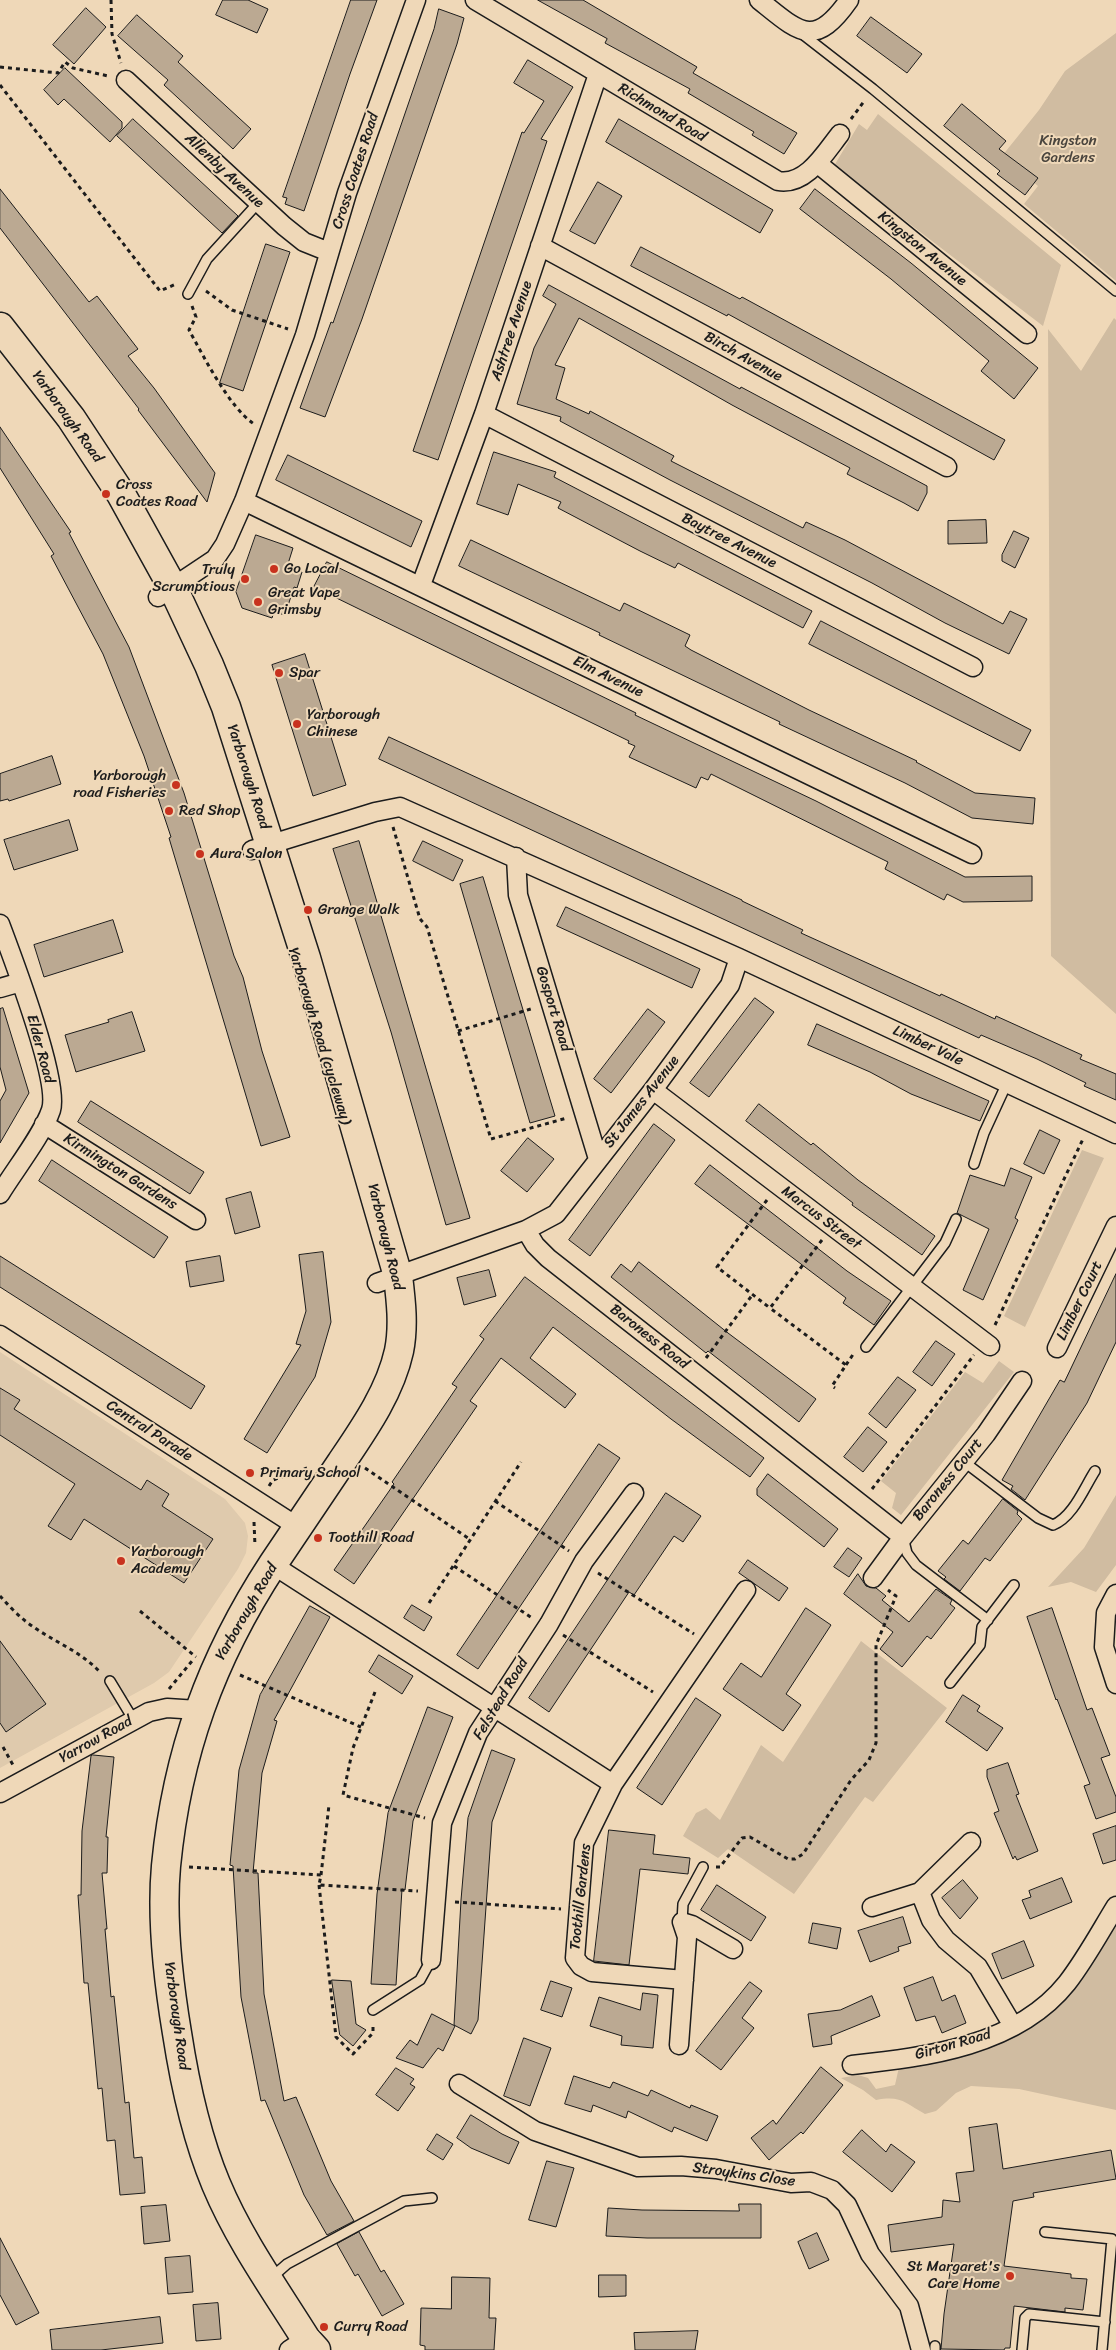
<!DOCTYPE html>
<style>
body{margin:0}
canvas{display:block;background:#efd8b8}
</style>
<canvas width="1116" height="2350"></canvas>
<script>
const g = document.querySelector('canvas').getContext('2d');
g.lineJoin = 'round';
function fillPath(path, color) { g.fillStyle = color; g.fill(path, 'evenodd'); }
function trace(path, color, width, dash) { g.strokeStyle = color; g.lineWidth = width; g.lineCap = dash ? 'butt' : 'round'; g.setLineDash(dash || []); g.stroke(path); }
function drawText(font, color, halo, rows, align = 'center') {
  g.font = font + ' Sriracha,sans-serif'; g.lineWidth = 4; g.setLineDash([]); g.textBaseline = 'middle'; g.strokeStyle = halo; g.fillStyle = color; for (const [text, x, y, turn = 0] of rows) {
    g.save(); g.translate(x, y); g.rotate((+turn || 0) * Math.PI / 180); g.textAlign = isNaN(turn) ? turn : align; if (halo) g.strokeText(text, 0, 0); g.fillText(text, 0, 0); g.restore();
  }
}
fillPath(new Path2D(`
 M0 1352 225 1499 245 1523 248 1536 246 1553 238 1569 169 1672 154 1683 0 1768Z`), '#dfcaad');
fillPath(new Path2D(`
 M1116 33V281L1024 204 1038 186 1002 156 1039 110 1065 71Z
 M878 114 1061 265 1043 326 834 166 859 124 867 130Z
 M1114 318 1116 320V1014L1051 956 1048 329 1081 371Z
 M1082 1150 1104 1158 1025 1327 1004 1316Z
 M999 1361 1014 1372 901 1515 892 1508 896 1493 881 1481 965 1372 983 1383Z
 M1116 1495V1565L1096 1592 1071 1582 1048 1587 1084 1548Z
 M861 1641 947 1708 873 1802 865 1797 794 1894 728 1849 718 1858 683 1836 696 1813 706 1808 720 1820 761 1745 783 1762Z
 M1116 1916V2110L1019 2089 971 2086 956 2093 936 2111 925 2114C905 2103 901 2095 876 2100L863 2090 841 2078 858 2075 868 2078 876 2089 895 2085 899 2067 962 2057 1012 2038 1050 2011Z`), '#d0bca1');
const building = new Path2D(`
 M223 0H248L268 9 257 33 216 15Z
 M351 0H377L350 74 304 211 285 204 287 198 283 197Z
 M538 0H583L697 67 693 73 797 133 784 154 752 135 754 132 688 93 690 89 605 43 607 39Z
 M86 8 106 27 74 64 53 45Z
 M439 9 464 18 457 44 362 319 325 417 300 408 331 322 333 323 434 29Z
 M137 15 183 56 178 62 251 129 233 149 164 85 168 80 118 36Z
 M871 17 922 54 907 73 857 36Z
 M528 60 573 87 541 139 547 141 438 460 413 451 522 132 524 133 544 101 514 83Z
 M65 68 122 122V128L110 142 64 99 58 105 44 90Z
 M962 104 1006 141 999 149 1038 178 1025 195 997 174 1000 171 944 126Z
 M133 119 238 216 222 233 117 136Z
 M619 119 773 210 760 233 606 142Z
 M598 182 622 196 595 244 570 231Z
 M0 189 89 302 97 296 138 349 128 356 154 388 215 473 207 502 138 410 139 409 0 228Z
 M815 189 911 263 1038 368 1014 399 981 371 989 361 891 279 800 209Z
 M266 244 290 252 243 391 220 383Z
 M641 247 740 299 742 297 1005 440 994 460 728 314 727 316 631 266Z
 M549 285 740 389 741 387 927 486V493L918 511 904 503 847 474 850 468 732 405 579 318 555 365 565 368 556 399 589 414 590 411 674 456 671 461 803 528 806 522 845 540 1003 624 1010 611 1027 619 1009 654 945 623 872 583 670 480 560 421 561 417 517 404 534 348 556 304 543 296Z
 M0 427 71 532 69 533 129 647 184 793 234 956 243 977 262 1051 290 1137 261 1146 169 838 171 837 144 756 103 654 51 556 54 554 0 468Z
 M494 452 556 472 554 477 812 611 803 628 678 563 675 568 640 551 558 508 561 502 518 484 508 515 477 504Z
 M288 455 422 521 411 547 276 480Z
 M986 520 987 543 948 544V521Z
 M1014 531 1029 538 1015 568 1002 561V555Z
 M256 535 293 548 287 567 302 572 297 588 294 587 285 615 274 612 272 618 242 608 236 592Z
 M471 540 620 611 624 603 690 635 685 646 691 650 809 710 917 761 916 762 975 793 1035 798 1033 824 972 818 905 783 779 724 780 722 599 635 600 633 459 566Z
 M327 562 636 713 635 715 816 801 965 877 1032 876V901L963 902 947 894 944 900 885 869 888 862 711 774 708 780 701 777 696 788 629 757 635 746 628 743 629 741 314 587Z
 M821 621 1031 730 1020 751 809 644Z
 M305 654 346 785 313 796 272 665Z
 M389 737 742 900V901L803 930 801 933 940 996 941 994 995 1019 996 1016 1082 1055 1080 1059 1116 1074V1100L1084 1086 1086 1083 1037 1059 981 1035 979 1038 379 759Z
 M52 756 61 784 9 801 8 799 0 801V774Z
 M69 820 78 850 14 870 4 840Z
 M359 841 470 1218 446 1225 391 1032 333 849Z
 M423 841 463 860 453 881 413 861Z
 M483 877 555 1116 530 1123 460 884Z
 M566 907 700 969 692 988 557 926Z
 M113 920 123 952 44 977 34 945Z
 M755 998 774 1012 709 1097 690 1083Z
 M3 1008 29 1093 0 1143V1101L6 1090 0 1067V1009Z
 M648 1009 665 1022 611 1093 594 1079Z
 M132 1012 145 1051 76 1072 65 1035 109 1022 108 1020Z
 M817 1024 989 1101 980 1121 911 1094 870 1072 808 1045Z
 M91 1101 204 1172 190 1194 78 1122Z
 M759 1104 811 1145 813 1143 858 1180 935 1236 922 1255 852 1205 853 1203 746 1121Z
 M654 1124 675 1140 590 1256 569 1240Z
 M1040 1130 1060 1140 1044 1174 1024 1164Z
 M528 1138 554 1159 527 1192 501 1171Z
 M52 1160 168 1237 154 1258 39 1181Z
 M710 1165 847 1271 891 1301 874 1325 843 1303 846 1298 695 1184Z
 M1011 1168 1032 1177 1015 1218 1018 1220 983 1300 963 1290 989 1229 957 1213 970 1175 1004 1186Z
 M251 1192 260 1227 235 1234 226 1199Z
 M323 1252 331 1322 315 1377 267 1453 244 1439 301 1345 296 1344 306 1311 299 1255Z
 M0 1256 205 1386 191 1409 0 1287Z
 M220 1256 224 1281 190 1287 186 1262Z
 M639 1262 728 1333 816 1399 799 1422 708 1351 706 1353 611 1277 621 1264 631 1272Z
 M489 1270 496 1296 464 1305 457 1278Z
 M1116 1274V1342L1087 1403 1025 1500 1011 1489 1013 1486 1002 1480 1060 1380 1064 1382Z
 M525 1277 764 1458 750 1477 671 1419 553 1327 530 1358 576 1394 565 1408 501 1358 470 1401 477 1406 354 1584 334 1570 394 1484 392 1482 457 1387 452 1384 484 1339 480 1336Z
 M936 1341 955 1354 932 1386 913 1372Z
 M898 1377 916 1390 886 1428 869 1414Z
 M0 1388 20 1400 14 1409 141 1490 147 1480 169 1494 162 1506 213 1539 184 1583 84 1519 71 1540 48 1526 75 1484 0 1435Z
 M868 1427 887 1442 863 1472 844 1457Z
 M599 1444 620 1458 478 1669 457 1655Z
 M768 1474 838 1529 824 1547 757 1495V1489Z
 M666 1493 701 1516 683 1542 674 1536 634 1595 629 1592 549 1712 529 1698Z
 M1003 1499 1018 1511 1017 1514 1022 1519 990 1561 985 1558 960 1591 944 1579 946 1577 938 1571 963 1540 968 1544Z
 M848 1548 862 1558 849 1577 834 1567Z
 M748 1560 788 1588 779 1601 739 1573Z
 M858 1574 866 1586 876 1588 886 1596 882 1600 909 1622 936 1589 952 1600 950 1604 955 1608 931 1639 927 1636 902 1667 880 1649 893 1632 844 1594Z
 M412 1605 432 1617 424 1631 404 1618Z
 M310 1606 330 1617 274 1720 277 1721 262 1773 253 1873H258L264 1994 284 2101 296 2097 331 2181 354 2221 327 2235 304 2195 265 2100 261 2101 241 1997 233 1866 230 1865 239 1770 260 1695Z
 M806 1608 831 1625 786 1694 801 1705 783 1731 723 1689 741 1663 761 1677Z
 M1052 1608 1087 1710 1092 1708 1110 1755 1101 1758 1116 1797V1812L1096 1819 1084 1786 1090 1784 1057 1699 1056 1700 1027 1617Z
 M0 1641 46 1704 6 1732 0 1723Z
 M379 1655 413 1676 402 1694 369 1672Z
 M963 1695 980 1706 977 1711 1003 1728 987 1751 946 1722Z
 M696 1698 721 1715 662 1805 637 1788Z
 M428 1707 453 1717 413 1821 405 1890 402 1889 396 1985 371 1984 377 1894 388 1813Z
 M492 1750 515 1759 492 1822 478 2020 471 2034 454 2025 461 1900 468 1818Z
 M93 1755 114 1757 106 1837H108L107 1873H102L107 1929H105L111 1997 114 1996 125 2103 129 2102 134 2158 142 2157 145 2193 120 2195 115 2140 107 2141 102 2088 98 2089 88 1983H84L78 1895H81L82 1831 91 1756Z
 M1008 1763 1019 1794 1016 1795 1038 1851 1017 1860 1015 1856 1013 1859 994 1813 999 1811 987 1777V1770Z
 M1116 1826V1860L1103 1864 1093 1834Z
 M609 1830 655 1835 653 1854 690 1858 688 1874 640 1869 629 1965 594 1961Z
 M1062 1878 1072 1902 1030 1919 1022 1900 1031 1897 1029 1891Z
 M963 1880 978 1898 960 1919 942 1898Z
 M717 1885 766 1917 751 1941 701 1910Z
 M903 1917 911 1943 898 1947 899 1951 870 1962 858 1931Z
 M813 1923 841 1928 837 1949 809 1943Z
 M1024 1941 1034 1966 1002 1979 992 1954Z
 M933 1977 942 2001 955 1995 966 2023 942 2033 935 2016 916 2021 904 1988Z
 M332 1980 351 1981 356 2024 366 2030 353 2046 340 2035Z
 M551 1981 572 1988 562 2017 541 2010Z
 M750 1982 762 1991 742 2018 754 2028 721 2070 696 2051Z
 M643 1993 658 1995 653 2048 621 2045 622 2036 590 2026 599 1997 640 2010Z
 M872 1996 880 2016 831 2036 832 2044 813 2047 808 2014 840 2010Z
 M432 2014 455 2026 443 2051 438 2048 423 2068 396 2058 410 2040 417 2045Z
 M524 2038 551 2048 530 2106 504 2096Z
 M821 2067 843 2085 803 2134 801 2132 769 2160 751 2138 773 2120 776 2124Z
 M396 2068 414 2079 410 2084 415 2087 398 2111 376 2095Z
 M574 2076 610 2088 613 2082 648 2096 651 2090 690 2108 691 2105 718 2116 707 2141 674 2127 672 2132 628 2111 626 2118 593 2105 591 2112 565 2104Z
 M471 2115 502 2134 519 2142 509 2164 471 2148 457 2138Z
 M997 2124 1003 2169 1111 2150 1116 2179 1033 2193 1034 2197 1013 2201 1004 2266 1071 2274V2278L1087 2279 1083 2310 1065 2308V2312L1014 2306 1010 2348H1005L1004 2350 941 2349 944 2314 954 2244 891 2252 888 2225 942 2217 943 2200 960 2202 956 2173 974 2171 969 2128Z
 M862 2130 886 2152 891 2144 915 2162 892 2192 843 2152Z
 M437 2134 453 2144 443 2160 427 2150Z
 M547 2161 574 2168 556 2227 529 2220Z
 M739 2204H761V2238H647L606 2236 608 2208 642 2210 739 2211Z
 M166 2205 170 2241 144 2244 141 2207Z
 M359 2232 381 2272 384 2270 404 2304 382 2316 358 2274 355 2276 337 2244Z
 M817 2233 829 2260 809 2269 798 2242Z
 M0 2238 39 2313 16 2325 0 2295Z
 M190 2256 193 2292 168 2294 165 2258Z
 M599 2275H626V2296L599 2297Z
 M452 2277 490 2278 489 2318H496L494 2350H425V2346L420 2345 421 2308 451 2309Z
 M218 2303 221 2339 196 2341 193 2305Z
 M160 2317 163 2343 101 2350H52L50 2330Z
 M698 2331 695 2350H635L634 2333Z`);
fillPath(building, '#bba992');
trace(building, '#1c1c1c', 1);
const lane = new Path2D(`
 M801 33 873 89 1116 291
 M188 294 207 259 258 203
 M974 1164 984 1133 1007 1083
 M866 1347 945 1243 956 1219
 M963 1461 1038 1518 1053 1525C1073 1517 1084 1488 1095 1471
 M903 1537 907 1553 916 1565 988 1620
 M110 1681 133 1719
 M950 1683 980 1645 982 1627 1014 1585
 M682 1922 683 1904 703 1867
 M373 2010 420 1980 431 1960
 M1045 2232 1112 2239 1102 2350
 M271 2278 287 2264 404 2201 432 2198
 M935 2346V2350
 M1022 2350 1025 2318 1029 2314 1105 2322`);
const street = new Path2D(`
 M475 0 778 181C806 186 825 153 840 134
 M759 0C799 32 814 50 849 0
 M126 80 284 226 304 242 329 252
 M817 163 1027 334
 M540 246 947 467
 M484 414 973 667
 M244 501 972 854
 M421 585 484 414 598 74
 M158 597 215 559 225 544 244 501 305 335 347 193 416 0
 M252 850 375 812 400 807 739 958 1116 1134
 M516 857 518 895 598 1159
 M0 924C12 956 60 1082 51 1110 43 1134 14 1171 0 1194
 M0 988 21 982
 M653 1090 990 1346
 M44 1124 196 1220
 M526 1230 556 1214 653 1090 730 985 739 958
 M377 1283 526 1230 535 1245 548 1258 903 1537
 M0 1335 298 1527
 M1057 1348 1116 1226
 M273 1565 613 1784
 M873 1578 903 1537 986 1434 1022 1381
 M1116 1594 1106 1613 1104 1647 1116 1684
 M0 1793 149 1712 167 1708 198 1710
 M920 1892 931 1920 946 1940 978 1967 1013 2026
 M872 1907 920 1892 971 1842
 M682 1922 692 1925 733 1949
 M431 1960 442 1823 478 1733 549 1624 584 1561 634 1493
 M684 1980 592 1972 581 1966 575 1958 584 1843 613 1784 746 1590
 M679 2045 687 1937 682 1922
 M852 2065C927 2057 1017 2046 1067 1983 1085 1960 1100 1932 1116 1906
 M459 2084 535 2131 638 2167 681 2166 716 2169 791 2183 811 2182 832 2190 847 2205 870 2254 909 2306 921 2350
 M289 2350 306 2339`);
const primary = new Path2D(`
 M0 327 71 418 121 494 173 588 209 665 226 707 306 958 398 1276C401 1301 404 1326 399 1351 390 1392 364 1429 341 1463 318 1497 295 1531 273 1564 211 1659 177 1753 166 1866 161 1921 168 1979 177 2033 185 2085 196 2136 216 2184 239 2239 274 2288 306 2339L316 2350`);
trace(lane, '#1c1c1c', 12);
trace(street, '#1c1c1c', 21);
trace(primary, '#1c1c1c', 31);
trace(new Path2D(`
 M111 0 112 34 121 63
 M0 67 58 73 65 62 73 68 108 76
 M0 85 160 291 176 284
 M851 119 865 100
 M206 291 232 310 288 329
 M192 306 196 317 189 330C204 357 229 407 254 424
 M393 827 420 919 427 927 491 1139 567 1118
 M458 1031 534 1008
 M767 1200 717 1267 770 1308
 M822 1240 770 1308 846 1365 832 1386 835 1388
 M995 1325 1083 1139
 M706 1358 753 1294
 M846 1365 854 1353
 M365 1468 471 1540
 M269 1486 273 1480 307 1468
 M872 1489 974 1355
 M495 1501 569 1551
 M254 1522 255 1546
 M454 1566 532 1618
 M598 1573 694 1634
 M0 1596C10 1607 22 1620 35 1628 57 1643 81 1652 100 1672
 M429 1603 521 1462
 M140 1611 196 1657
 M563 1635 653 1692
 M240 1675 361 1727
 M169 1689 192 1661
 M375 1692 353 1748 343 1795 425 1818
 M3 1747 13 1765
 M189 1867 321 1875 319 1885 418 1891
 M716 1867H720L742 1838 750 1837 788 1859H795L803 1854 851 1780 869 1760 876 1743V1645L896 1596 888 1590
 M321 1875 329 1805
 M319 1885 336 2037 353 2054 373 2033V2023
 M455 1902 561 1909`), '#1c1c1c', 3, [4, 4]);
trace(lane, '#efd8b8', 9);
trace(street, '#efd8b8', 18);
trace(primary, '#efd8b8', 28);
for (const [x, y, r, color] of [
 [106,494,5,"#c8321e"],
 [274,569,5,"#c8321e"],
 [245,579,5,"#c8321e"],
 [258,602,5,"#c8321e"],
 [279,673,5,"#c8321e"],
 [297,724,5,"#c8321e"],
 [176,785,5,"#c8321e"],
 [169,811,5,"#c8321e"],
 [200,854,5,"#c8321e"],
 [308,910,5,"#c8321e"],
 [250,1473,5,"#c8321e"],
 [318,1538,5,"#c8321e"],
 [121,1561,5,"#c8321e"],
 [1010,2276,5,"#c8321e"],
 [324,2327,5,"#c8321e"]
]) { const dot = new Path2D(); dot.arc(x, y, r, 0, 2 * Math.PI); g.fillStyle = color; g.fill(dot); trace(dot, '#efd8b8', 2); }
drawText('15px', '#1c1c1c', '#efd8b8', [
 ["Richmond Road",662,113,31],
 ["Allenby Avenue",224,171,43],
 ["Cross Coates Road",356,171,-72],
 ["Kingston Avenue",922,249,39],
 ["Ashtree Avenue",512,331,-72],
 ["Birch Avenue",743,357,29],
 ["Yarborough Road",67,417,54],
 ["Baytree Avenue",729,541,27],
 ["Elm Avenue",608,677,26],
 ["Yarborough Road",248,777,72],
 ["Gosport Road",553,1009,73],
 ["Yarborough Road (cycleway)",319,1036,73],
 ["Limber Vale",928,1046,25],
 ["Elder Road",40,1049,75],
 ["St James Avenue",642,1102,-52],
 ["Kirmington Gardens",120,1172,32],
 ["Marcus Street",821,1218,37],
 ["Yarborough Road",385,1237,76],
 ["Limber Court",1080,1301,-64],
 ["Baroness Road",649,1337,38],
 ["Central Parade",149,1431,33],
 ["Baroness Court",948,1480,-51],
 ["Yarborough Road",247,1612,-60],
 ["Felstead Road",501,1699,-59],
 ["Yarrow Road",96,1740,-29],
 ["Toothill Gardens",581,1897,-84],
 ["Yarborough Road",176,2016,82],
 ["Girton Road",953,2045,-16],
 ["Stroykins Close",744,2175,8]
]);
drawText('15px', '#49443d', '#efd8b8', [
 ["Kingston",1068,141],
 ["Gardens",1068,158]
]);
drawText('15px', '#1c1c1c', '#efd8b8', [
 ["Cross",116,485],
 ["Coates Road",116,502],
 ["Go Local",284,569],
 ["Truly",235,570,"right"],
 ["Scrumptious",235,587,"right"],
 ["Great Vape",268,593],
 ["Grimsby",268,610],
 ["Spar",289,673],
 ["Yarborough",307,715],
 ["Chinese",307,732],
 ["Yarborough",166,776,"right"],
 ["road Fisheries",166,793,"right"],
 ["Red Shop",179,811],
 ["Aura Salon",210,854],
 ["Grange Walk",318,910],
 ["Primary School",260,1473],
 ["Toothill Road",328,1538],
 ["Yarborough",131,1552],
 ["Academy",131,1569],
 ["St Margaret's",1000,2267,"right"],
 ["Care Home",1000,2284,"right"],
 ["Curry Road",334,2327]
], 'left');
</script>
